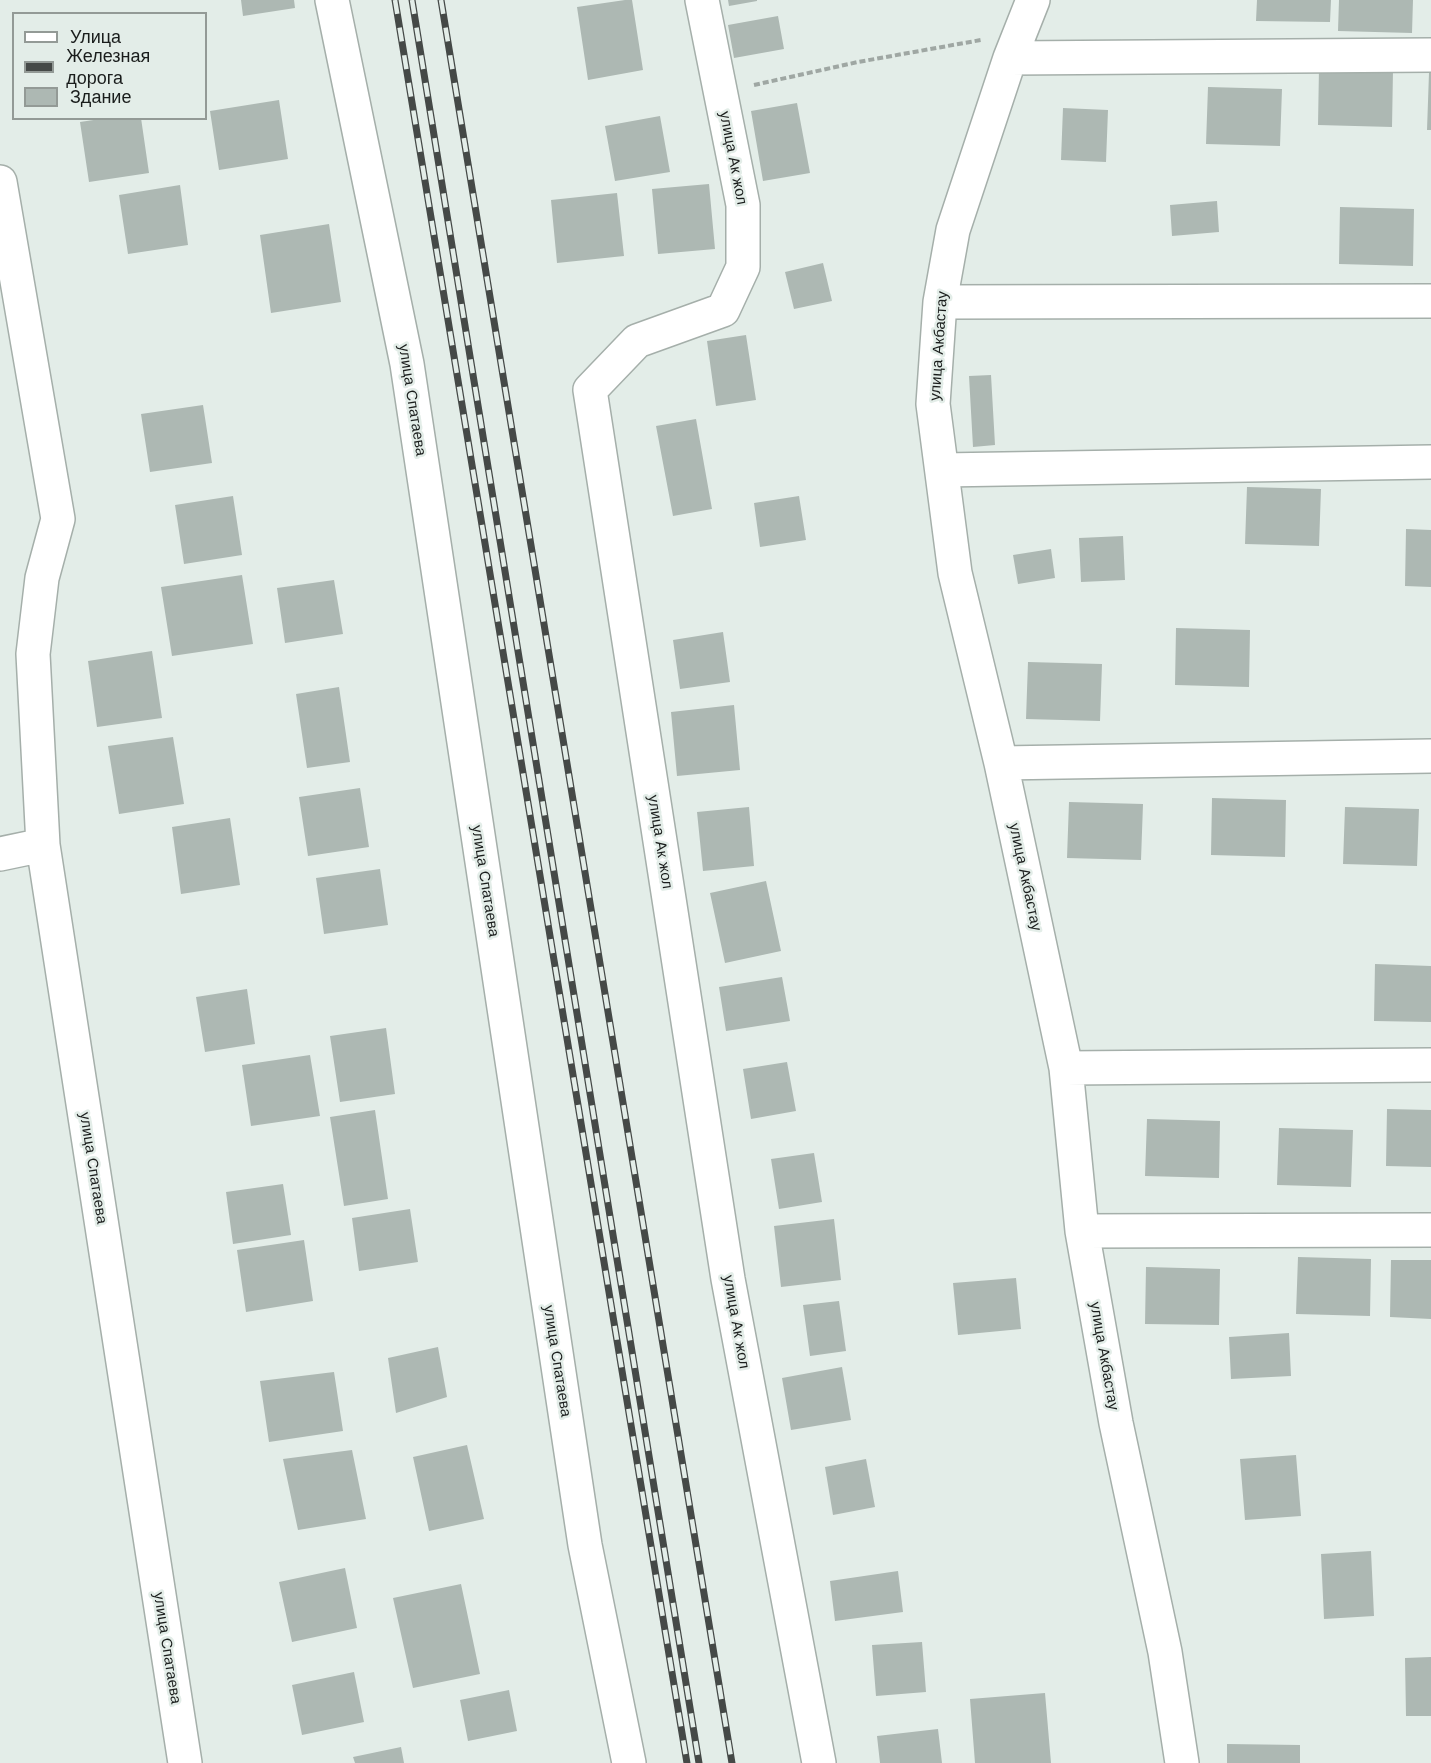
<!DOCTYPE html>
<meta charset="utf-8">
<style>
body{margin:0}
#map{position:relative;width:1431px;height:1763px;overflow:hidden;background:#e3ede8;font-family:"Work Sans",sans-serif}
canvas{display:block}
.legend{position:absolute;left:12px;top:12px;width:195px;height:108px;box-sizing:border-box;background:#e3ede8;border:2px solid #939a96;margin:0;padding:8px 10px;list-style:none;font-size:18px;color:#1a1d1c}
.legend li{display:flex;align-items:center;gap:12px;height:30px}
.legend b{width:30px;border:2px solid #939a96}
</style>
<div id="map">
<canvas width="1431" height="1763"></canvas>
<ul class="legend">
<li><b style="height:8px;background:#fff"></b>Улица</li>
<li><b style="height:8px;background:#454947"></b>Железная дорога</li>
<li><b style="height:16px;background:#adb8b3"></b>Здание</li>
</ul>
</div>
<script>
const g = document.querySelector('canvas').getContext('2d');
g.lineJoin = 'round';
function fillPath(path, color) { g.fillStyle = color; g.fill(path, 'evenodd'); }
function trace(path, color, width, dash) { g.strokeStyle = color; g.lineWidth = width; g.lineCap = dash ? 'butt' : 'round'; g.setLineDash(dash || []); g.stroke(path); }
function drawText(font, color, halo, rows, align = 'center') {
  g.font = font + ' "Work Sans",sans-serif'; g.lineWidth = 5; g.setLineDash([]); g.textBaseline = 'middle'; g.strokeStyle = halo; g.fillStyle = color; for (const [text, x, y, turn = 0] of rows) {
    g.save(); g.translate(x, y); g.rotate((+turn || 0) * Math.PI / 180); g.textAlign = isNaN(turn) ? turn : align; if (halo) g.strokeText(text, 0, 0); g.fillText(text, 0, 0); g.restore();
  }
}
fillPath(new Path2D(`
 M241 0H294L295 8 243 16Z
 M625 0H632L643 70 588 80 577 7Z
 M728 0H757V1L729 6Z
 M1257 0H1331L1330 22 1256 21Z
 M1339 0H1413L1412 33 1338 31Z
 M778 16 784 49 734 58 728 25Z
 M1319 68 1393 70 1392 127 1318 125Z
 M1429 73H1431V130H1427Z
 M1208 87 1282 89 1280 146 1206 144Z
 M279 100 288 159 219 170 210 111Z
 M797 103 810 173 763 181 751 111Z
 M1063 108 1108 110 1106 162 1061 160Z
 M660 116 670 172 615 181 605 126Z
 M107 118H141L149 173 89 182 80 122Z
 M709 184 715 249 658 254 652 189Z
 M180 185 188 245 128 254 119 195Z
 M617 193 624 256 557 263 551 200Z
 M1217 201 1219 232 1172 236 1170 205Z
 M1340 207 1414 209 1413 266 1339 264Z
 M329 224 341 302 271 313 260 235Z
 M823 263 832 301 794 309 785 272Z
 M746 335 756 400 716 406 707 341Z
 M991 375 995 445 973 447 969 376Z
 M203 405 212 463 150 472 141 414Z
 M696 419 712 509 673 516 656 426Z
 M1247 487 1321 489 1319 546 1245 544Z
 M233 496 242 555 184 564 175 505Z
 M799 496 806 540 760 547 754 503Z
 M1406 529 1431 530V587L1405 586Z
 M1123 536 1125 580 1081 582 1079 538Z
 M1051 549 1055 578 1018 584 1013 555Z
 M242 575 253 644 172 656 161 587Z
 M334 580 343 634 285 643 277 588Z
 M1176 628 1250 630 1249 687 1175 685Z
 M723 632 730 682 680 689 673 640Z
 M152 651 162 718 97 727 88 661Z
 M1028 662 1102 664 1100 721 1026 719Z
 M339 687 350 762 307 768 296 694Z
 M734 705 740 770 677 776 671 712Z
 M173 737 184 804 119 814 108 746Z
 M360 788 369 847 308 856 299 797Z
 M1212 798 1286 800 1285 857 1211 855Z
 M1069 802 1143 804 1141 860 1067 858Z
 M749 807 754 866 703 871 697 812Z
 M1345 807 1419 809 1417 866 1343 864Z
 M230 818 240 885 181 894 172 827Z
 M380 869 388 925 324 934 316 878Z
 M766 881 781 951 725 963 710 893Z
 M1375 964 1431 966V1022L1374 1021Z
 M782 977 790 1021 726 1031 719 987Z
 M247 989 255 1044 205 1052 196 997Z
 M386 1028 395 1094 340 1102 330 1036Z
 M310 1055 320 1116 251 1126 242 1065Z
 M787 1062 796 1111 751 1119 743 1069Z
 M1387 1109 1431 1110V1167L1386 1166Z
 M375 1110 388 1199 344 1206 330 1117Z
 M1147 1119 1220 1121 1219 1178 1145 1176Z
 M1279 1128 1353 1130 1351 1187 1277 1185Z
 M814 1153 822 1202 779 1209 771 1159Z
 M283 1184 291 1235 233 1244 226 1192Z
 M410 1209 418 1262 359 1271 352 1218Z
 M834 1219 841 1280 781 1287 774 1226Z
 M304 1240 313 1301 246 1312 237 1250Z
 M1298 1257 1371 1259 1370 1316 1296 1314Z
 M1391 1260H1431V1319L1390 1317Z
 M1146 1267 1220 1269 1219 1325 1145 1324Z
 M1016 1278 1021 1329 958 1335 953 1283Z
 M839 1301 846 1351 810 1356 803 1305Z
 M1289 1333 1291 1376 1231 1379 1229 1337Z
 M438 1347 447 1397 396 1413 388 1358Z
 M842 1367 851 1420 791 1430 782 1378Z
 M334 1372 343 1431 269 1442 260 1381Z
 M467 1445 484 1519 429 1531 413 1457Z
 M352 1450 366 1519 298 1530 283 1459Z
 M1296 1455 1301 1516 1245 1520 1240 1459Z
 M866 1459 875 1507 833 1515 825 1467Z
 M1371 1551 1374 1616 1324 1619 1321 1554Z
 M345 1568 357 1628 292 1642 279 1582Z
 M898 1571 903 1612 835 1621 830 1581Z
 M461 1584 480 1674 413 1688 393 1598Z
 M922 1642 926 1692 876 1696 872 1645Z
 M1431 1657V1716H1406L1405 1658Z
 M354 1672 364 1722 302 1735 292 1685Z
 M509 1690 517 1731 468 1741 460 1700Z
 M1045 1693 1051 1763H975L970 1699Z
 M938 1729 942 1763H880L877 1736Z
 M1227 1744 1300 1745V1763H1227Z
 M401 1747 404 1763H355L353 1757Z`), '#adb8b3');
const minor = new Path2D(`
 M332 0 407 364 585 1545 629 1763
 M702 0 743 205V267L723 310 637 341 590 390 728 1279 819 1763
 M1033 0 1010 58 953 230 940 302 933 404 955 573 1001 763 1066 1068 1082 1231 1116 1423 1165 1652 1182 1763
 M1010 58 1431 55
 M0 182 58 519 42 578 33 654 43 845 185 1763
 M940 302 1431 301
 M942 470 1431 462
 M1001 763 1431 756
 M0 854 43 845
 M1066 1068 1431 1065
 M1082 1231 1431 1230`);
trace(minor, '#a5afaa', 36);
trace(new Path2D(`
 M754 85 858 62 981 40`), '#9fa7a3', 4, [6, 3]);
trace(minor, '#fff', 33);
const rail = new Path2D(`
 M395 0 687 1763
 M412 0 699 1763
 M441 0 732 1763`);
trace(rail, '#454947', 7);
trace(rail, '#e3ede8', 4.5, [14]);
drawText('15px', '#1a1d1c', '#e3ede8', [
 ["улица Ак жол",733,158,79],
 ["улица Акбастау",939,346,-86],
 ["улица Спатаева",412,400,81],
 ["улица Ак жол",660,842,81],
 ["улица Акбастау",1025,877,78],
 ["улица Спатаева",485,881,81],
 ["улица Спатаева",93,1168,81],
 ["улица Ак жол",736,1322,80],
 ["улица Акбастау",1104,1356,80],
 ["улица Спатаева",557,1361,81],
 ["улица Спатаева",167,1648,81]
]);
</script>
